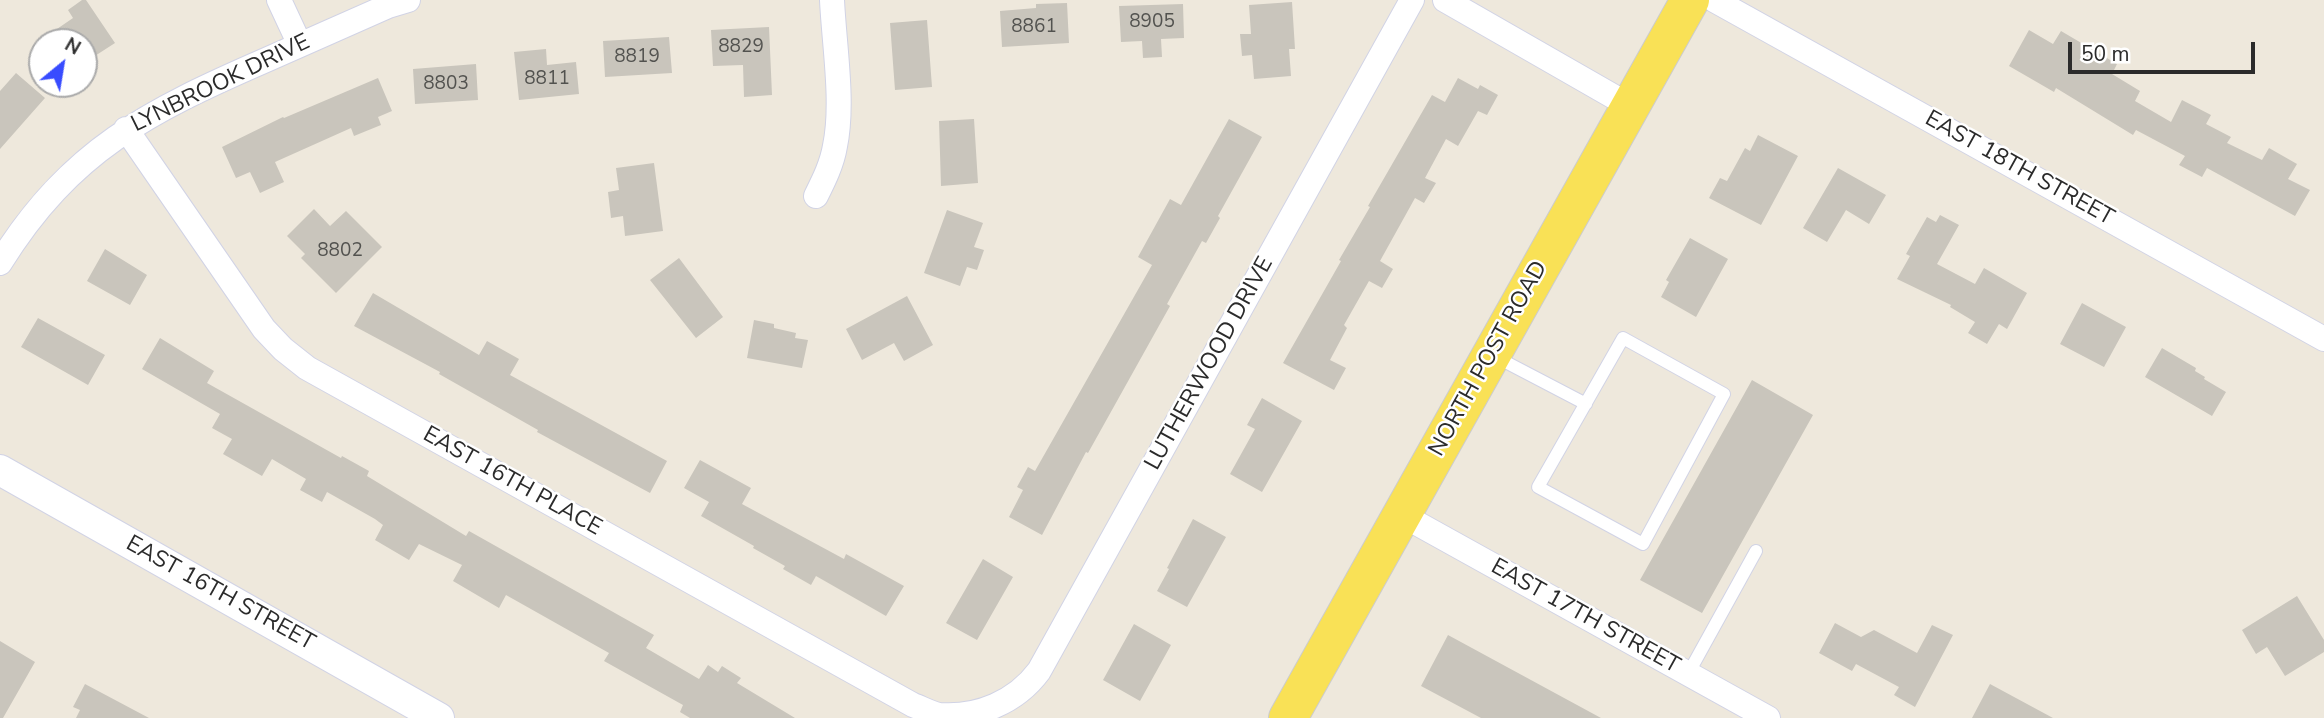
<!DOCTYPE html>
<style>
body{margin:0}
#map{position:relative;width:2324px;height:718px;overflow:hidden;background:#eee8dc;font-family:"Nunito Sans",sans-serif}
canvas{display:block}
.north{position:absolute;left:28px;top:28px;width:70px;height:70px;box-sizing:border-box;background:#fff;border:2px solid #aaa;border-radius:50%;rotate:30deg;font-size:19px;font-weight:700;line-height:28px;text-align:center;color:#2b2b2b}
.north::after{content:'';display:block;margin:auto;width:24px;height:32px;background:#384cff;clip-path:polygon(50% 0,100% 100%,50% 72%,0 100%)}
.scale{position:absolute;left:2068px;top:42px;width:187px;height:32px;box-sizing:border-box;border:4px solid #2b2b2b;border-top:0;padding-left:9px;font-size:21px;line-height:24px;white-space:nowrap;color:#2b2b2b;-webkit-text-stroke:5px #fff;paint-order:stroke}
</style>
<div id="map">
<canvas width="2324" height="718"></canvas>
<div class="north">N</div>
<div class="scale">50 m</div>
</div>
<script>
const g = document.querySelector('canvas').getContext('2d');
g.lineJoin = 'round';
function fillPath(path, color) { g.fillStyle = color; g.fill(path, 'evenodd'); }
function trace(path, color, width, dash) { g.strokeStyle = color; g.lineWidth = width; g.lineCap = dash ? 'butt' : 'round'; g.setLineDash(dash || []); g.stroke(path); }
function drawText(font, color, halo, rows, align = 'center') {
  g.font = font + ' "Nunito Sans",sans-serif'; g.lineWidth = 5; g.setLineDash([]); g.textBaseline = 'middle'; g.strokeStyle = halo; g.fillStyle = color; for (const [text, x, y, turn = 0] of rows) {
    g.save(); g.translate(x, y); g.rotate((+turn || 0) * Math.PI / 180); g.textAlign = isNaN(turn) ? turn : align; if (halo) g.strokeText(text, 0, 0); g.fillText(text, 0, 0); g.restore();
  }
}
fillPath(new Path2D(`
 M82 0H86L115 43 84 63V42H38L73 18 68 10Z
 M1292 2 1295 49H1289L1291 76 1254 79 1252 55 1242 56 1240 34H1251L1249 5Z
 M1067 3 1069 43 1002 47 1000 11 1036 8V4Z
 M1183 4 1184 38 1161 39 1162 57 1143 58 1142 41 1121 42 1119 6Z
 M927 20 932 87 895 90 890 23Z
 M769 27 772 95 744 97 743 65 713 66 711 30Z
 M2029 30 2053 44 2061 31 2117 64 2112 74 2140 91 2135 101 2171 122 2182 100 2211 115 2206 124 2231 137 2227 143 2262 160 2269 148 2297 164 2288 179 2310 190 2295 216 2207 168 2202 177 2179 165 2185 156 2136 130 2133 135 2056 88 2054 92 2009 66Z
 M669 37 672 73 605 77 603 41Z
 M546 49 547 65 576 62 579 94 519 100 514 52Z
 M476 64 478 100 415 104 413 69Z
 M16 73 45 98 0 149V91Z
 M378 78 392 111 378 117 381 125 354 136 351 128 275 162 284 182 260 193 250 172 236 178 222 147 283 117 284 118Z
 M1458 78 1478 89 1480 85 1498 95 1487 115 1478 111 1458 146 1446 139 1425 178 1436 183 1424 203 1415 198 1380 261 1393 269 1382 288 1369 281 1344 325 1347 328 1330 360 1346 368 1334 390 1283 363 1341 261 1339 260 1370 207 1368 206 1432 95 1445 102Z
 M974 119 978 183 941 186 939 121Z
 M1229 119 1262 137 1218 216 1220 218 1206 243 1202 241 1167 304 1170 306 1088 453 1086 452 1042 535 1009 517 1023 490 1017 487 1028 467 1035 471 1152 265 1138 257 1170 199 1181 205Z
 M1758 135 1798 156 1761 225 1709 198 1720 178 1727 181 1745 148 1750 151Z
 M654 163 663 231 625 236 623 216 611 218 608 192 619 190 616 168Z
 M1838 168 1886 195 1869 224 1846 210 1827 242 1803 228Z
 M314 209 330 226 346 211 382 247 336 293 301 258 305 254 287 236Z
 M947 210 983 223 974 247 984 250 977 270 967 267 960 286 924 273Z
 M1940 215 1959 225 1937 264 1975 284 1984 268 2027 293 2007 329 1999 324 1987 344 1968 333 1975 322 1950 307 1951 305 1897 279 1910 256 1906 254 1927 217 1936 222Z
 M1690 238 1728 259 1696 317 1661 297 1669 282 1666 280Z
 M105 249 147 275 130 305 87 281Z
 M679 258 723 317 696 338 650 280Z
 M373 293 479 355 487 341 519 359 510 375 667 461 650 493 537 432 538 430 439 374 440 372 354 326Z
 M907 296 933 345 904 361 894 343 862 360 846 329Z
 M2082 303 2126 327 2104 367 2060 344Z
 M38 318 105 355 88 385 21 347Z
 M754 320 774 324V328L796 333 795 338 808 340 802 368 747 358Z
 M160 338 214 371 207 383 341 458 342 456 369 471 367 476 466 536 469 531 654 635 646 648 699 679 708 665 718 672 722 666 741 678 737 683 795 718H690L680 712 683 705 604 661 609 653 506 595 499 608 453 581 462 565 419 544 409 560 375 540 383 525 375 519 327 492 322 502 300 490 306 479 272 459 262 476 223 454 232 439 212 428 220 414 142 369Z
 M2162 348 2196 368 2195 371 2205 377 2204 379 2226 392 2212 416 2145 377Z
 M1752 380 1813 415 1702 613 1640 580Z
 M1262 398 1302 421 1262 492 1230 474 1255 429 1247 425Z
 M700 460 751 488 742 504 844 559 846 554 904 586 886 616 816 576 811 585 783 569 785 566 753 548 754 546 701 516 709 502 684 488Z
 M1193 519 1226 537 1187 607 1157 591 1169 569 1167 568Z
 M983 559 1013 577 977 640 946 623Z
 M2297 596 2324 640V652L2285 676 2267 647 2256 654 2242 630Z
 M1835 623 1861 637 1874 630 1917 653 1932 625 1953 635 1915 707 1894 695 1899 687 1856 664 1852 671 1819 653Z
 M1134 624 1171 645 1140 701 1103 680Z
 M1448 635 1601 718H1481L1421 686Z
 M0 641 35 662 3 718H0Z
 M85 684 149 718H76L80 710 73 707Z
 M1990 684 2053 718H1972Z`), '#c9c5bc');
const service = new Path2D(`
 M1623 338 1724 394 1643 544 1538 487Z
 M1496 357 1586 404
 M1688 674 1756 551`);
const minor = new Path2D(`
 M279 0 300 45
 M1445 0 1630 106
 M1714 0 2324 339
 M126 129 264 329 283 349 307 368 913 705C921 708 930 713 939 715 978 718 1016 702 1039 671L1412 0
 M816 196C824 180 832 164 835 146 844 103 834 44 832 0
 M0 263C70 150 149 111 266 60 307 42 347 24 388 6L408 0
 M1402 515 1768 718`);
const tertiary = new Path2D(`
 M0 470 439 718`);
const primary = new Path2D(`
 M1288 718 1690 0`);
trace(service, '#d1d3e5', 14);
trace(minor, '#d1d3e5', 26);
trace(tertiary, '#d1d3e5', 32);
trace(primary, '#ccc', 40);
trace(service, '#fff', 12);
trace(minor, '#fff', 24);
trace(tertiary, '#fff', 30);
trace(primary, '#f9e156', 38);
drawText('19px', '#52524f', null, [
 ["8905",1152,22],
 ["8861",1034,27],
 ["8829",741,47],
 ["8819",637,57],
 ["8811",547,79],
 ["8803",446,84],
 ["8802",340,251]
]);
drawText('23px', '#2b2b2b', '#fff', [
 ["LYNBROOK DRIVE",221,84,-26],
 ["EAST 18TH STREET",2019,169,29],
 ["NORTH POST ROAD",1489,359,-61],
 ["LUTHERWOOD DRIVE",1210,364,-61],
 ["EAST 16TH PLACE",512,482,29],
 ["EAST 16TH STREET",220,594,29],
 ["EAST 17TH STREET",1585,617,29]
]);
</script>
